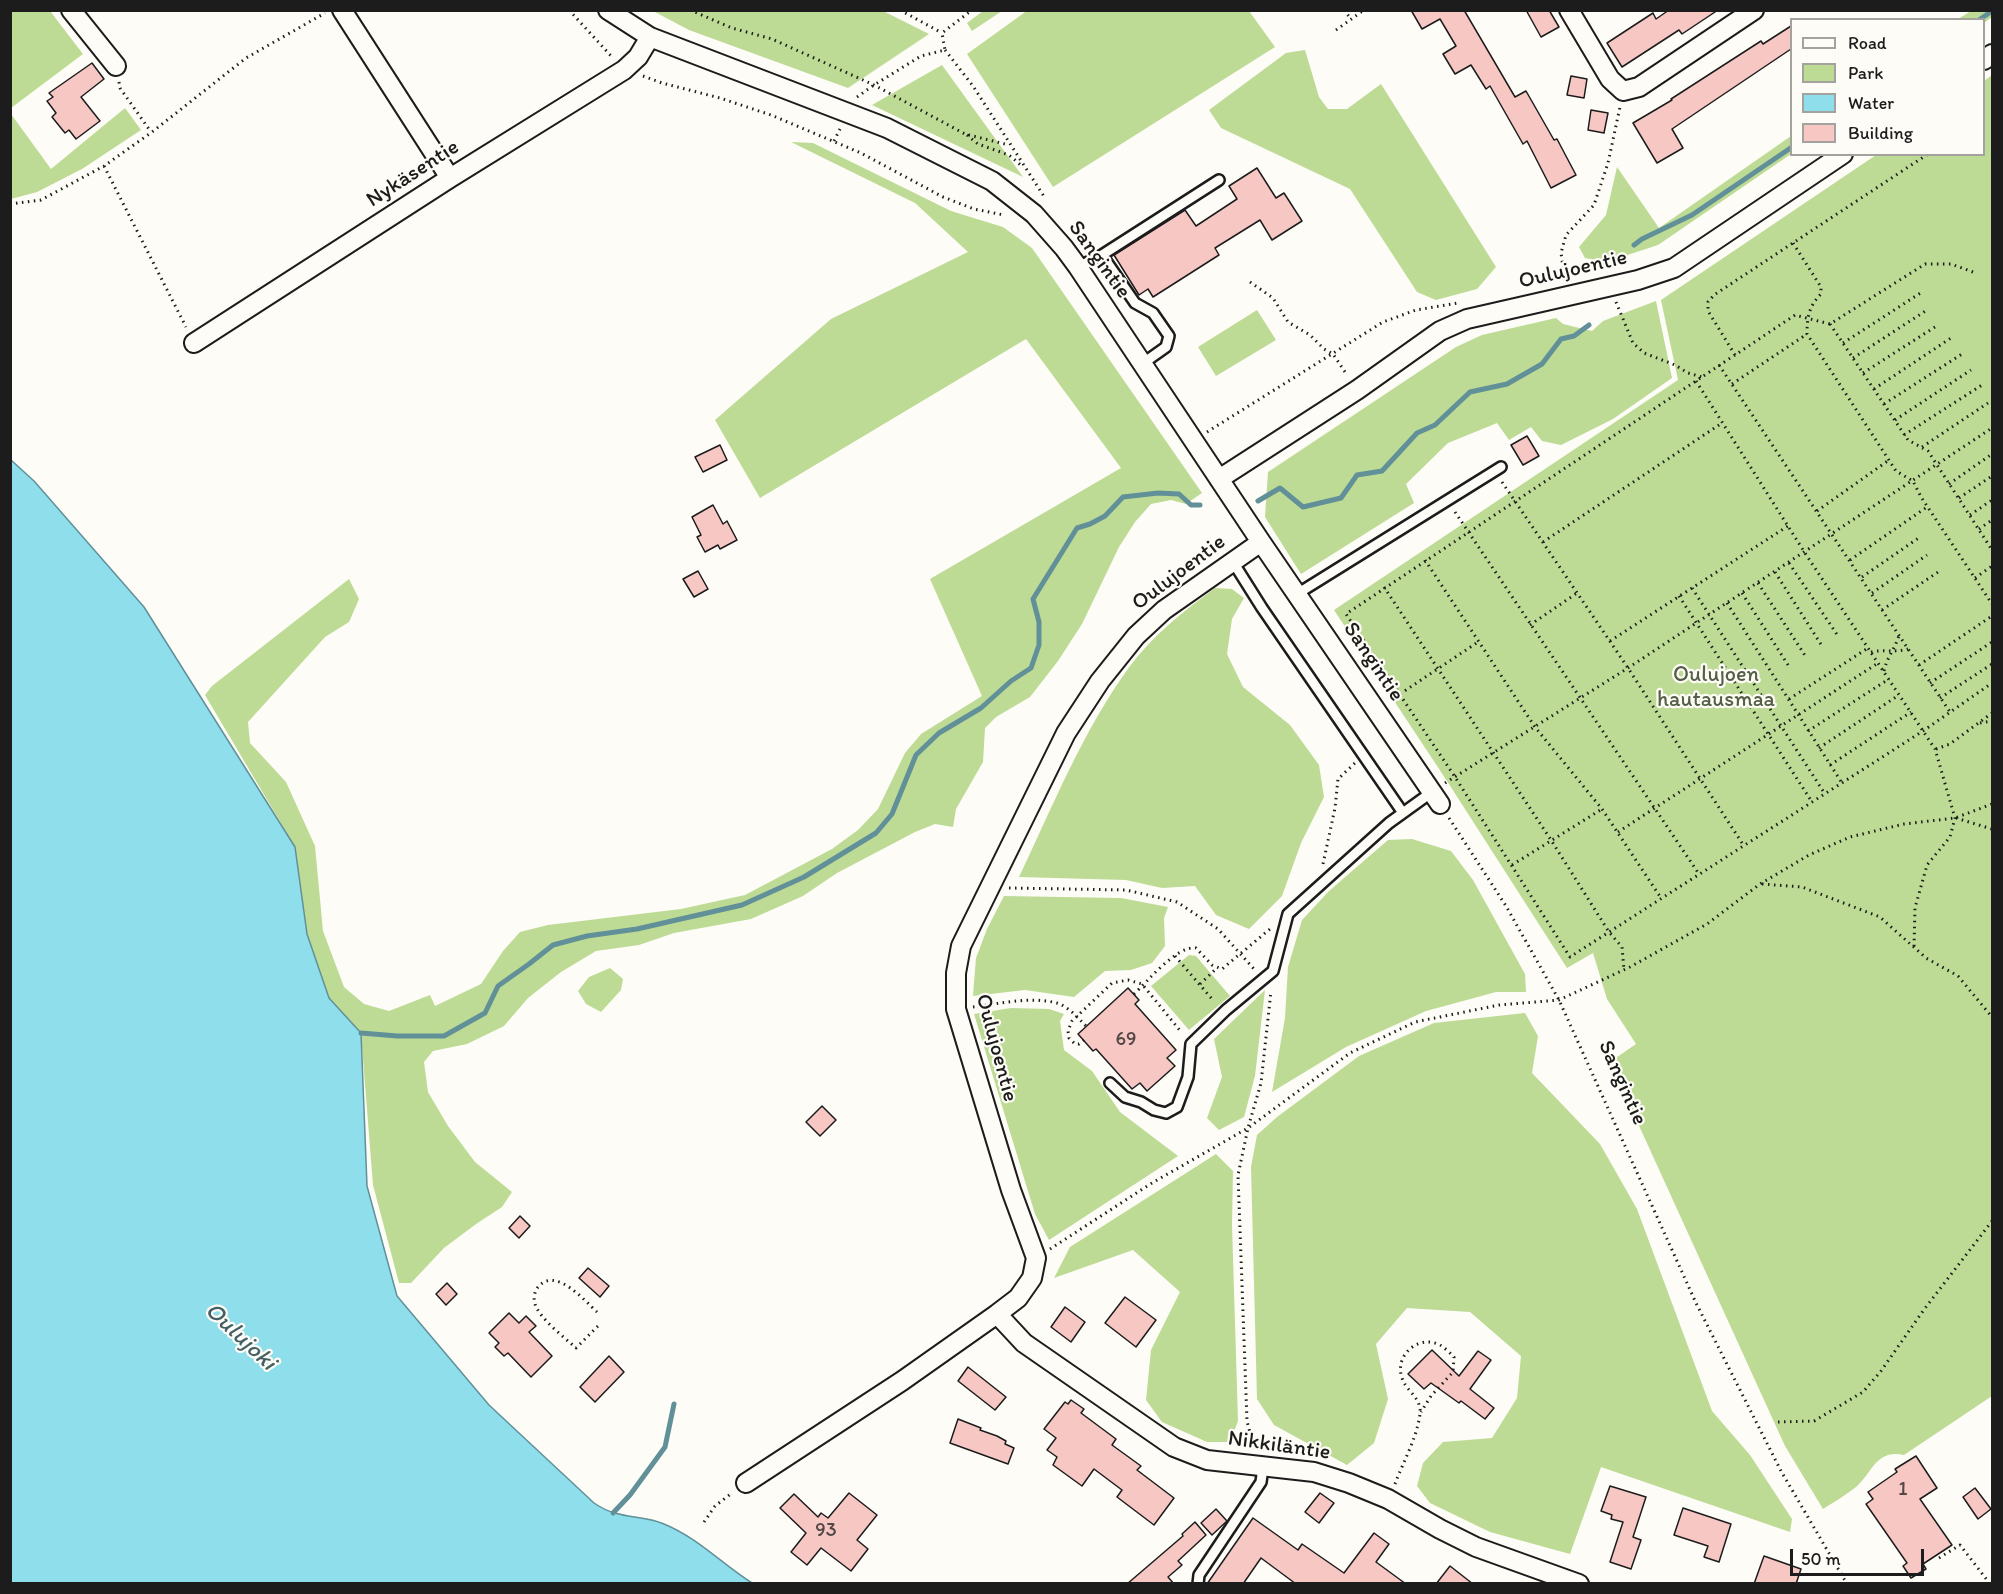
<!DOCTYPE html>
<meta charset="utf-8">
<style>
body{margin:0}
#map{position:relative;width:2003px;height:1594px;overflow:hidden;background:#fdfcf7;font-family:Itim,sans-serif}
canvas{display:block}
.frame{position:absolute;inset:0;border:12px solid #1c1c1c;pointer-events:none}
.legend{position:absolute;left:1790px;top:18px;width:195px;height:138px;box-sizing:border-box;background:#fdfcf7;border:2px solid #a3a29f;margin:0;padding:8px 10px;list-style:none;font-size:18px;color:#1c1c1c}
.legend li{display:flex;align-items:center;gap:12px;height:30px}
.legend b{width:30px;border:2px solid #a3a29f}
.scale{position:absolute;left:1790px;top:1549px;width:134px;height:27px;box-sizing:border-box;border:3px solid #1c1c1c;border-top:0;padding-left:8px;font-size:18px;line-height:21px;white-space:nowrap;color:#1c1c1c;-webkit-text-stroke:4px #fdfcf7;paint-order:stroke}
</style>
<div id="map">
<canvas width="2003" height="1594"></canvas>
<div class="frame"></div>
<ul class="legend">
<li><b style="height:8px;background:#fdfcf7"></b>Road</li>
<li><b style="height:16px;background:#bddb94"></b>Park</li>
<li><b style="height:16px;background:#8fdeec"></b>Water</li>
<li><b style="height:16px;background:#f7c7c4"></b>Building</li>
</ul>
<div class="scale">50 m</div>
</div>
<script>
const g = document.querySelector('canvas').getContext('2d');
g.lineJoin = 'round';
function fillPath(path, color) { g.fillStyle = color; g.fill(path, 'evenodd'); }
function trace(path, color, width, dash) { g.strokeStyle = color; g.lineWidth = width; g.lineCap = dash ? 'butt' : 'round'; g.setLineDash(dash || []); g.stroke(path); }
function drawText(font, color, halo, rows, align = 'center') {
  g.font = font + ' Itim,sans-serif'; g.lineWidth = 4.5; g.setLineDash([]); g.textBaseline = 'middle'; g.strokeStyle = halo; g.fillStyle = color; for (const [text, x, y, turn = 0] of rows) {
    g.save(); g.translate(x, y); g.rotate((+turn || 0) * Math.PI / 180); g.textAlign = isNaN(turn) ? turn : align; if (halo) g.strokeText(text, 0, 0); g.fillText(text, 0, 0); g.restore();
  }
}
fillPath(new Path2D(`
 M11 10 50 11 83 54 11 108Z
 M1028 10 1249 11 1275 47 1053 187 967 54Z
 M653 11H883L929 34 848 88 689 30Z
 M983 11H1002L972 31 967 23Z
 M1971 11H1992V17L1984 23V20L1958 19Z
 M1305 50 1319 97 1328 109H1347L1381 84 1496 267 1477 289 1436 300 1417 292 1350 189 1221 128 1209 110 1286 53Z
 M942 65 1023 177 872 105Z
 M1992 75V1396L1904 1455C1876 1449 1873 1472 1856 1487 1846 1495 1834 1502 1823 1509L1785 1446 1610 1062 1636 1044 1607 999 1593 953 1567 968 1447 781 1334 610 1678 380 1661 300 1876 155 1984 154V81Z
 M125 108 141 130 82 169 37 192 11 199V114L51 169Z
 M1791 136V154L1658 245 1606 262 1585 258 1579 247 1606 215 1617 167 1659 228Z
 M791 142 813 143 951 211 1003 227 1032 248 1202 493 1186 504 1171 500 1151 504 1135 522 1119 547 1082 624 1058 661 1030 697 996 717 985 728 983 762 956 809 953 827 935 824 915 832 837 873 803 896 751 919 674 933 639 945 596 951 561 972 528 998 504 1026 467 1044 433 1051 424 1062 428 1092 448 1126 475 1162 512 1192 502 1207 476 1224 444 1248 411 1283H399L373 1185 361 1034 329 998 307 934 295 847 205 695 212 686 349 579 359 599 349 622 325 637 248 722 250 743 286 782 315 846 323 931 344 987 364 1004 389 1011 430 995 435 1006 481 984 503 951 520 932 548 925 681 909 745 895 832 849 858 830 878 809 905 753 921 734 982 696 930 579 1121 468 1026 339 760 498 715 420 831 319 968 252 915 203Z
 M1656 301 1672 378 1613 419 1561 445 1542 441 1531 427 1509 440 1497 423 1448 443 1406 484 1414 503 1301 574 1265 517 1268 472 1456 347 1482 335 1556 318 1563 324 1592 331 1603 321Z
 M1257 310 1276 340 1216 376 1198 347Z
 M1215 588 1232 589 1244 598 1232 619 1227 654 1243 687 1290 725 1319 765 1324 797 1301 843 1282 896 1249 929 1216 915 1195 886 1162 888 1126 880 1019 877C1053 806 1083 730 1130 666 1153 635 1184 611 1215 588Z
 M1412 839 1451 851 1473 880 1525 974 1526 992H1496L1426 1011 1346 1047 1272 1092 1285 1018 1288 967 1302 920 1329 891 1388 840Z
 M1004 896 1121 898 1168 907 1164 918 1165 946 1152 963 1131 970 1105 971 1074 997 1025 990 973 996 976 958 987 929Z
 M1189 955 1196 956 1230 996 1189 1030 1151 986Z
 M610 968 623 979 621 990 601 1012 586 1004 578 991 589 977Z
 M1265 990 1255 1076 1244 1117 1219 1130 1207 1118 1222 1077 1214 1039Z
 M1011 1008 1049 1009 1064 1014 1060 1021 1064 1050 1092 1071 1120 1112 1178 1156 1049 1240 1035 1214 974 1014Z
 M1525 1013 1538 1036 1532 1073 1600 1144 1637 1209 1712 1411 1750 1455 1792 1519 1790 1532 1601 1467 1570 1554 1490 1532 1430 1503 1417 1486 1423 1463 1443 1442 1492 1438 1517 1398 1521 1356 1470 1312 1407 1308 1376 1344 1388 1399 1374 1443 1347 1465 1274 1425 1257 1399 1251 1167 1257 1135 1277 1117 1359 1056 1434 1023Z
 M1216 1154 1233 1171 1232 1225 1238 1421 1230 1442H1207L1162 1422 1146 1400 1151 1350 1180 1292 1133 1250 1054 1278 1070 1247Z`), '#bddb94');
const water = new Path2D(`
 M11 460 34 481 144 607 295 847 307 934 329 998 361 1033 367 1186 397 1296 489 1405 594 1503C600 1507 607 1511 615 1513 631 1518 649 1517 664 1524 698 1538 722 1564 752 1583H11Z`);
fillPath(water, '#8fdeec');
trace(water, '#619099', 1.5);
trace(new Path2D(`
 M1979 20 1992 11
 M1634 245 1642 239 1692 215 1792 147
 M1258 501 1280 488 1303 507 1341 498 1357 475 1382 471 1417 433 1435 425 1470 392 1507 384 1542 364 1561 339 1574 336 1589 325
 M361 1033 397 1036H444L485 1013 498 986 529 964 553 945 587 936 637 929 742 905 804 877 876 833 892 814 916 755 939 733 981 708 1011 681 1031 668 1039 645V622L1033 599 1077 528 1090 524 1105 516 1123 497 1158 493 1179 494 1191 505H1200
 M613 1513 630 1495 665 1447 674 1404`), '#619099', 5);
const building = new Path2D(`
 M1411 10H1464L1515 97 1526 91 1554 140 1557 139 1576 175 1551 188 1527 141 1523 144 1490 86 1486 89 1471 65 1455 74 1443 54 1456 46 1440 19 1422 29Z
 M1526 10H1549L1559 27 1541 37Z
 M1669 10H1718L1682 34 1679 30 1622 67 1607 43 1653 13 1656 19Z
 M1791 26V49L1672 129 1683 148 1657 163 1633 123 1672 100 1671 99 1761 41 1763 44Z
 M92 63 104 79 81 97 100 121 76 139 69 130 65 133 52 117 56 113 47 101 53 97 49 93Z
 M1571 76 1587 79 1584 98 1567 95Z
 M1591 110 1608 113 1604 133 1588 130Z
 M1257 168 1276 198 1284 193 1302 221 1272 240 1260 220 1215 248 1219 255 1153 297 1148 289 1139 295 1114 255 1185 210 1196 226 1237 199 1229 186Z
 M1527 436 1539 456 1523 465 1511 445Z
 M720 445 727 460 703 472 695 457Z
 M713 505 723 524 727 521 737 540 720 549 718 545 705 552 697 537 701 535 692 517Z
 M698 571 708 589 694 597 683 579Z
 M1128 988 1139 1000 1135 1004 1176 1050 1167 1058 1175 1066 1147 1091 1140 1083 1132 1089 1096 1049 1093 1051 1078 1034Z
 M822 1106 836 1120 820 1136 806 1122Z
 M520 1216 530 1226 519 1238 509 1228Z
 M588 1268 609 1286 600 1297 579 1278Z
 M447 1283 457 1294 446 1305 436 1294Z
 M1125 1297 1156 1320 1136 1347 1105 1323Z
 M1065 1307 1085 1322 1071 1342 1051 1327Z
 M509 1313 519 1323 526 1316 536 1326 529 1332 552 1356 531 1377 508 1353 504 1356 495 1347 499 1343 489 1333Z
 M1432 1350 1459 1376 1478 1351 1491 1360 1470 1389 1494 1408 1485 1419 1461 1401 1459 1403 1431 1383 1424 1389 1408 1374Z
 M609 1356 624 1372 595 1402 580 1387Z
 M968 1367 1006 1397 995 1410 958 1381Z
 M1071 1400 1084 1409 1081 1413 1116 1439 1112 1445 1141 1466 1137 1470 1174 1498 1154 1525 1117 1497 1122 1490 1094 1469 1082 1486 1053 1465 1057 1457 1047 1450 1056 1438 1044 1429 1065 1402 1068 1404Z
 M958 1419 981 1428 980 1430 997 1436 1006 1441 1005 1444 1014 1448 1008 1464 950 1443Z
 M1916 1456 1937 1488 1920 1499 1952 1545 1923 1564 1926 1569 1911 1578 1903 1566 1907 1563 1866 1504 1873 1499 1868 1492 1897 1472 1895 1469Z
 M1610 1486 1646 1497 1633 1537 1641 1540 1631 1569 1610 1562 1623 1522 1611 1519 1612 1515 1601 1511Z
 M1975 1488 1991 1509 1978 1519 1963 1497Z
 M849 1493 877 1515 857 1540 868 1549 851 1571 821 1548 807 1565 791 1552 806 1533 780 1508 794 1494 818 1517 821 1513 828 1518Z
 M1320 1493 1334 1503 1319 1523 1305 1512Z
 M1683 1508 1731 1524 1719 1562 1704 1557 1708 1546 1674 1535Z
 M1216 1509 1227 1521 1212 1535 1201 1523Z
 M1253 1518 1298 1550 1302 1544 1344 1573 1374 1533 1389 1544 1376 1562 1406 1584H1296L1261 1558 1243 1584H1207Z
 M1195 1522 1206 1535 1178 1561 1182 1565 1168 1577 1174 1584H1127L1183 1536 1182 1534Z
 M1764 1556 1801 1569 1796 1584H1754Z
 M1450 1566 1473 1584H1436Z`);
fillPath(building, '#f7c7c4');
trace(building, '#1c1c1c', 1.5);
const service = new Path2D(`
 M1102 255 1135 303 1153 313 1169 336 1166 347 1142 364
 M1078 267 1102 255 1219 180
 M1233 562 1262 608 1403 813
 M1297 594 1501 467
 M1110 1083 1125 1097 1141 1102 1154 1110 1166 1113 1177 1107 1188 1077 1191 1044 1226 1010 1273 971 1288 914 1389 823 1432 792
 M1198 1584 1199 1575 1261 1482 1262 1475 1259 1467`);
const minor = new Path2D(`
 M71 10 116 66
 M342 10 450 178
 M608 10 650 37 887 128 992 181 1034 214 1064 248 1078 267 1261 542 1440 804
 M1569 10 1610 79 1623 91 1639 87 1754 10
 M1984 60 1992 54
 M194 343 450 178 624 70 638 57 650 37
 M1219 479 1357 390 1440 331 1467 319 1638 280 1674 268 1843 154
 M997 1314 1024 1343 1174 1447 1207 1460 1314 1472 1349 1483 1388 1499 1440 1529 1476 1547 1579 1584
 M746 1483 902 1381 997 1314 1018 1298 1032 1278 1036 1258 1011 1190 956 1009V973L961 946 1066 733 1100 681 1136 636 1164 610 1261 542`);
trace(service, '#1c1c1c', 14);
trace(minor, '#1c1c1c', 22);
trace(new Path2D(`
 M569 10 612 57
 M690 10 732 28 772 39 874 85 965 134 1009 145
 M900 10 942 33
 M1344 10 1351 19
 M1336 30 1364 10
 M945 50 973 86 1045 198
 M643 76 662 83 720 98 771 115 861 153 943 197 974 209 1004 215
 M119 82 120 88 151 132
 M857 97 874 85 921 56 945 50 942 33 972 10
 M967 135 978 144 1009 155 1023 167
 M834 141 840 129
 M104 166 186 327
 M10 204 41 200 104 166 152 132 246 58 325 13
 M1793 243 1821 287V294C1809 306 1807 317 1807 334L1896 471 1913 481 1921 497 1992 604
 M1973 272 1951 264H1925L1830 324 1795 315 1346 614 1455 777 1570 957 1923 731 1992 683
 M1565 280 1561 253 1566 235 1594 205 1608 163 1620 107
 M1250 282 1273 298 1288 322 1310 335 1324 349 1333 354 1347 375
 M1616 302 1633 343 1644 353 1675 365 1688 373 1702 377
 M1830 324 1908 440 1928 451 1992 550
 M1843 343 1922 292
 M1735 355 1708 311V302L1714 295 1928 154
 M1853 358 1927 310
 M1719 365 1950 712
 M1863 373 1938 325
 M1696 381 1805 553 1935 749 1955 818 1950 837 1927 865 1915 908 1914 947
 M1732 384 1807 334
 M1874 389 1951 338
 M1884 404 1962 354
 M1895 420 1971 370
 M1207 432 1383 322 1416 310 1458 303
 M1904 435 1982 385
 M1922 447 1988 403
 M1502 482 1628 668 1744 846
 M1949 484 1992 454
 M1959 498 1992 476
 M1817 511 1889 460
 M1455 512 1699 874
 M1970 515 1992 500
 M1979 529 1992 520
 M1543 542 1722 423
 M1425 560 1535 727 1602 809 1661 898
 M1850 560 1927 507
 M1789 563 1838 636
 M1775 572 1822 646
 M1862 577 1920 537
 M1975 578 1992 566
 M1758 583 1806 657
 M1384 587 1551 840 1609 932 1622 947 1624 970
 M1692 588 1825 794
 M1742 593 1790 668
 M1872 593 1927 555
 M1679 596 1812 802
 M1727 603 1842 783
 M1882 610 1941 570
 M1530 625 1577 593
 M1610 641 1788 526
 M1871 652C1884 649 1895 653 1908 649
 M1919 665 1992 616
 M1884 671C1887 657 1895 649 1899 635
 M1930 683 1992 642
 M1400 694 1478 642
 M1940 698 1992 664
 M1789 699 1868 648
 M1980 723 1992 721
 M1808 731 1889 679
 M1819 748 1899 695
 M1936 749 1950 744 1992 713
 M1830 765 1911 712
 M1445 783 1628 668 1992 428
 M1449 818 1506 906 1559 1000 1696 1303 1781 1471 1847 1584
 M1956 818 1992 829
 M1618 832 1878 663
 M1323 864 1335 808 1338 779 1355 763
 M1512 865 1602 809
 M1762 884 1802 887 1880 917 1926 958 1958 976 1992 1017
 M1009 888 1126 890 1177 902 1218 929 1254 969
 M1175 956 1212 999
 M1200 984 1217 968
 M1134 994C1147 982 1177 945 1196 948L1212 965 1222 969 1270 929
 M973 1007C999 1004 1030 996 1057 1003 1069 1007 1078 1018 1086 1026
 M1084 1040 1079 1044H1075L1069 1038 1068 1031 1072 1021 1112 983 1128 980 1142 984 1182 1033
 M1050 1249 1152 1183 1248 1128 1350 1053 1415 1022 1499 1005 1559 1000 1630 967 1707 924 1760 884 1809 855 1850 837 1904 824 1955 818 1992 804
 M597 1312C585 1301 556 1267 539 1286 535 1290 533 1297 535 1304 539 1318 565 1338 576 1348L598 1326
 M1778 1422 1814 1421 1863 1392 1881 1371 1923 1311 1992 1221
 M1254 1448 1247 1421 1238 1175 1248 1128 1261 1083 1271 991
 M1395 1484C1403 1462 1417 1438 1420 1414 1422 1398 1406 1391 1402 1378 1394 1355 1419 1334 1440 1345 1445 1348 1450 1353 1454 1357L1453 1372 1431 1396 1421 1412
 M704 1522 715 1506 732 1493
 M1939 1558 1960 1545 1987 1580`), '#1c1c1c', 3, [1.5, 4.5]);
trace(service, '#fdfcf7', 9);
trace(minor, '#fdfcf7', 18);
drawText('20px', '#534746', null, [
 ["69",1126,1040],
 ["1",1903,1490],
 ["93",826,1531]
]);
drawText('22px', '#1c1c1c', '#fdfcf7', [
 ["Nykäsentie",413,174,-33],
 ["Sangintie",1099,260,54],
 ["Oulujoentie",1573,270,-13],
 ["Oulujoentie",1179,573,-37],
 ["Sangintie",1373,662,56],
 ["Oulujoentie",996,1048,75],
 ["Sangintie",1622,1083,66],
 ["Nikkiläntie",1279,1446,8]
]);
drawText('22px', '#545f46', '#fdfcf7', [
 ["Oulujoen",1716,675],
 ["hautausmaa",1716,700]
]);
drawText('italic 24px', '#446065', '#fdfcf7', [
 ["Oulujoki",240,1337,43]
]);
</script>
